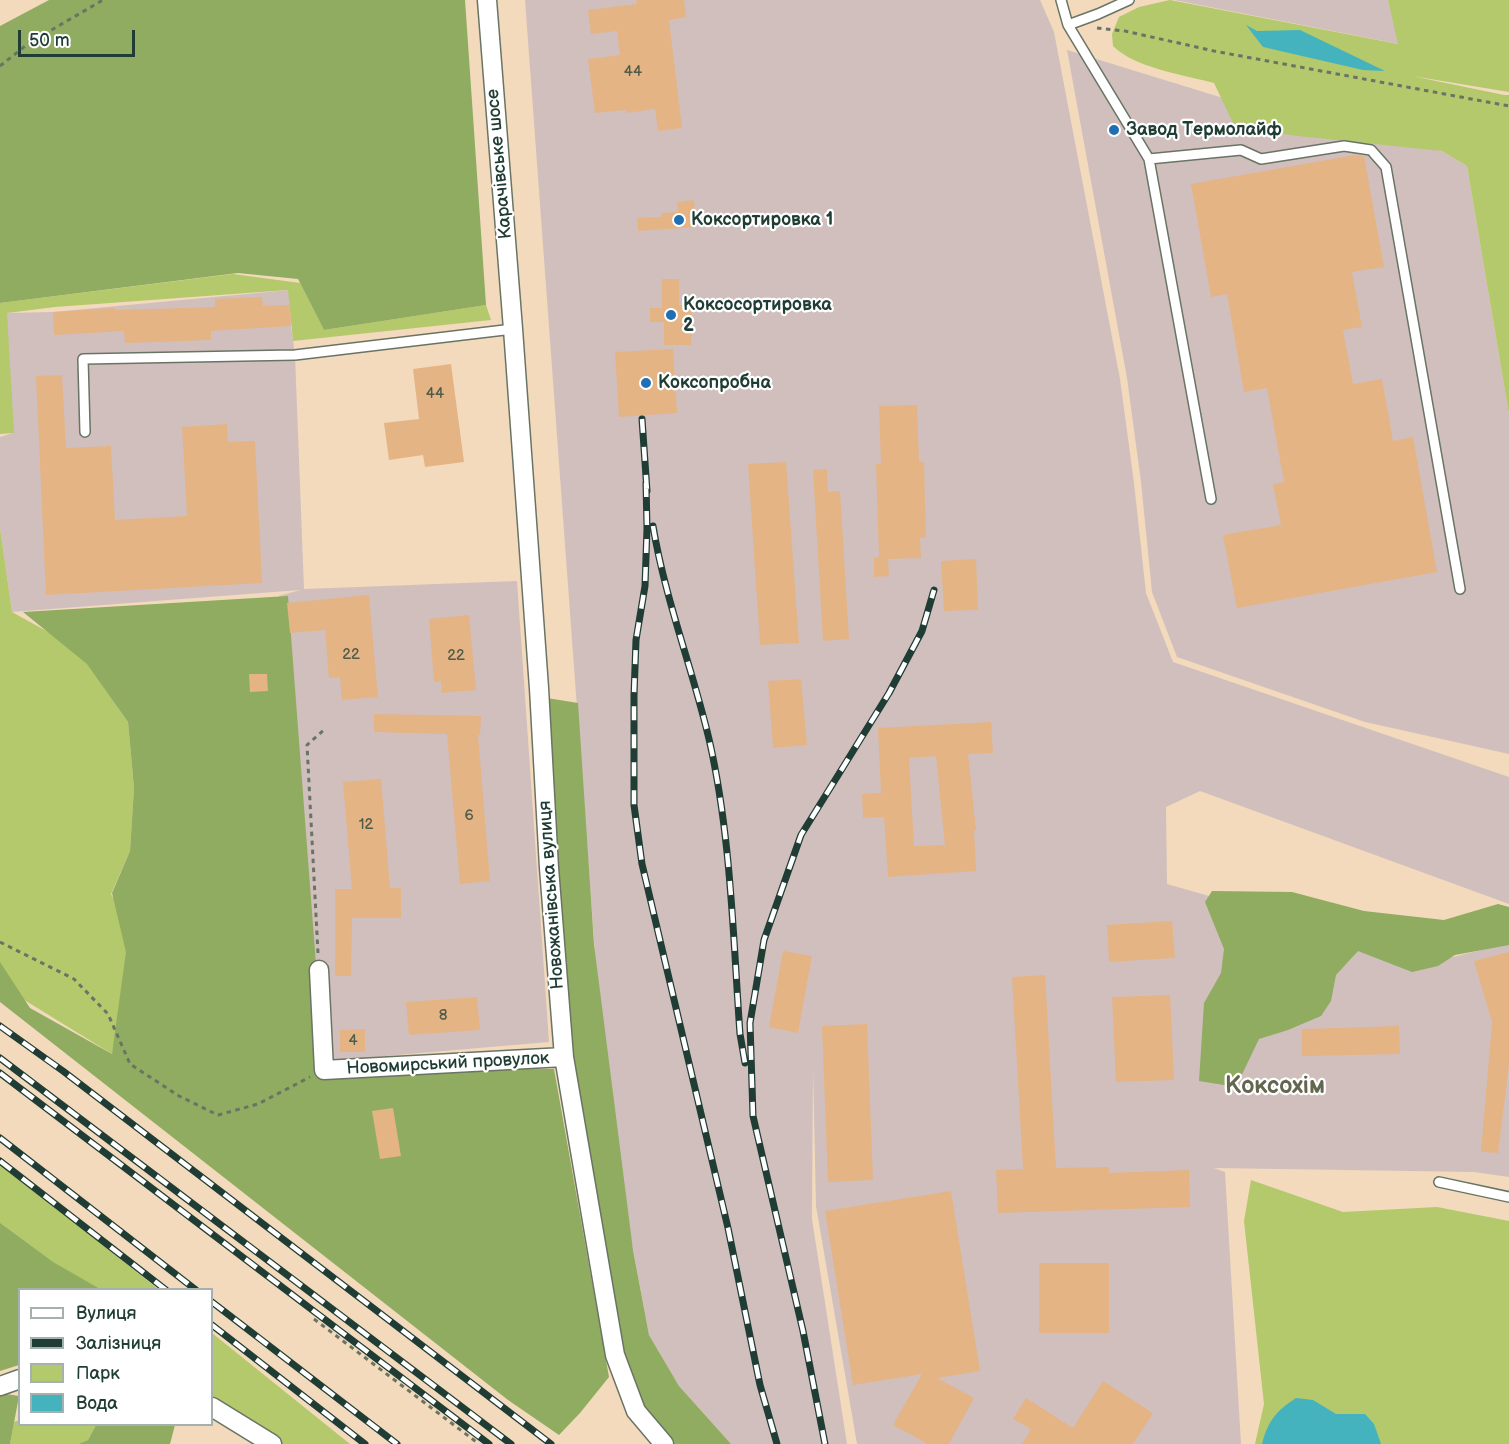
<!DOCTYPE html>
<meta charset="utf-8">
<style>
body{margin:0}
#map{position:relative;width:1509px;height:1444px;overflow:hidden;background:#f3dabc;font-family:"Balsamiq Sans",sans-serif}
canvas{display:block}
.legend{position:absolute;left:18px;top:1288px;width:195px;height:138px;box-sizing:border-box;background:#fff;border:2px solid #a5b1ae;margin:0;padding:8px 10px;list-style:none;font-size:18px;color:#1f3d34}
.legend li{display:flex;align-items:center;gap:12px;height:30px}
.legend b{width:30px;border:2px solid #a5b1ae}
.scale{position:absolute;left:18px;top:30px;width:117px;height:27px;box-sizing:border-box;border:3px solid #1f3d34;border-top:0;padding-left:8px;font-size:18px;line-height:21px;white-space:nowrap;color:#1f3d34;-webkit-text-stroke:4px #fff;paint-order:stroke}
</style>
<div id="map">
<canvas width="1509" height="1444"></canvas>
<ul class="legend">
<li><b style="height:8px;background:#fff"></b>Вулиця</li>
<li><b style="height:8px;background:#1f3d34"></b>Залізниця</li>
<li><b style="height:16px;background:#b4c86c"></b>Парк</li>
<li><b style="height:16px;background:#44b3bd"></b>Вода</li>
</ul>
<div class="scale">50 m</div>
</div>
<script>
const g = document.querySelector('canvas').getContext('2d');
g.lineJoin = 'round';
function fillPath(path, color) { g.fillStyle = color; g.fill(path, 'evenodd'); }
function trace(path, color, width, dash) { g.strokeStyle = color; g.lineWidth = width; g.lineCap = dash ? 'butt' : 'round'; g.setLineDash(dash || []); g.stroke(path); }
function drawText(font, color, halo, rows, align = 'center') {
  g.font = font + ' "Balsamiq Sans",sans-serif'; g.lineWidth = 4.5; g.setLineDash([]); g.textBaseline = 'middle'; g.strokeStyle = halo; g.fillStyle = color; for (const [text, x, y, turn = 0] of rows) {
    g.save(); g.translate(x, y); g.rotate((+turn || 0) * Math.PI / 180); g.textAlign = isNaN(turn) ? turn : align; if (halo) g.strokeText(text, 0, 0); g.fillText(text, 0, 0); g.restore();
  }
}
fillPath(new Path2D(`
 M525 0H1040L1054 32 1120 379 1134 483 1146 593 1173 662 1509 777V904L1200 791 1166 807 1167 884 1437 961 1509 943V1177L1474 1172 1214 1168 1225 1172 1241 1444H857L816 1206 813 1068 812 1219 847 1444H731L679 1386 649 1335 622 1190 595 953Z
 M1174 0H1388L1399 44Z
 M1067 50 1327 130 1442 151 1467 166 1509 414V754L1365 722 1177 657 1152 592 1141 482 1127 378Z
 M289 290 291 326 295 355 304 589 517 581 549 1042 304 1063 279 596 300 590 12 612 0 528V437L13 433 6 313 53 312Z`), '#d1bfbd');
fillPath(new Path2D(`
 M1170 0 1398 44 1388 0H1509V92L1412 76 1504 95H1509V414L1467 166 1442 151 1298 136 1235 127 1214 83C1184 75 1135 68 1113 46L1112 34 1119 17 1139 7ZM1248 27 1257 31H1300L1382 70 1264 47Z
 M233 274 300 283 324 330 486 305 491 320 293 341 288 290 55 307 7 313 14 433 0 434V303Z
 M0 528 12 612 50 633 88 664 128 722 134 788 130 851 111 894 136 940 112 1054 0 985Z
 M0 1163 158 1289 20 1290 0 1225Z
 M1251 1180 1343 1212 1437 1207 1509 1221V1444H1255L1264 1404 1244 1221Z
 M212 1333 350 1444H265L212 1400Z
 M19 1420 20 1424 96 1425 88 1440 78 1444H10L14 1422Z`), '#b4c86c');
fillPath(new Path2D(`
 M49 0H465L486 305 324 330 298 279 238 273 0 303V26Z
 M288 596 324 1070 554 1069 609 1377 580 1413 559 1435 508 1400 0 1002V962L30 1008 112 1054 126 952 112 893 130 851 134 788 128 722 87 664 23 612Z
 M547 698 578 703 594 944 633 1250 649 1335 679 1386 731 1444H668L623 1376 564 1057Z
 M1212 891 1292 892 1364 911 1444 920 1498 904 1509 907V945L1455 955 1438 966 1412 972 1358 951 1336 975 1331 1001 1321 1016 1288 1030 1259 1039 1236 1087 1199 1081 1204 1003 1221 973 1224 949 1205 902Z
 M0 1223 53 1262 100 1289 20 1290 19 1365 0 1371Z
 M0 1393 19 1396 10 1444H0Z
 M96 1425V1424L175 1425 170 1444H78L88 1440Z`), '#8fac60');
fillPath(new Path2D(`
 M1246 25 1257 31 1300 30 1385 71 1363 70 1263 47Z
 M1296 1398 1313 1400 1336 1414H1365L1374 1424 1381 1444H1262C1268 1421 1276 1411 1296 1398Z`), '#44b3bd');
fillPath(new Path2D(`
 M636 0H684L686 17 669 20 682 128 658 131 655 109 627 113 626 110 595 113 588 59 620 55 617 31 591 34 588 10 637 4Z
 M1355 155 1364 156 1384 267 1352 272 1362 327 1343 330 1353 384 1382 379 1393 441 1413 437 1437 572 1237 608 1223 535 1281 525 1273 484 1284 482 1267 388 1244 392 1227 294 1211 297 1191 184Z
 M694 200 696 227 638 231 637 218 662 217 661 213 678 212 677 202Z
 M662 279H679V305H692L691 345H664V322H650V308H662Z
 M262 297 263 306 290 305 291 326 211 331V340L125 343 124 331 54 335 53 312 115 308V310L215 307V299Z
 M673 349 677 413 619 417 615 352Z
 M451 364 464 462 425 467 423 455 389 460 384 423 419 419 413 369Z
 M62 375 66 448 111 446 115 520 187 516 182 427 227 424 228 442 255 441 262 583 46 595 36 376Z
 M917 405 919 462H924L926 537 920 538 921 558 888 559 889 576 874 577V558L879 557 876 464H881L879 406Z
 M786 462 799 643 760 645 748 464Z
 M827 469 828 492 840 491 849 639 823 641 813 470Z
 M976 559 978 610 944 611 941 561Z
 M369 595 378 697 342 700 340 677 329 678 325 630 290 633 287 603Z
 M469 615 476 690 442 693 441 681 434 682 429 619Z
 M249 674H267L268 691 250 692Z
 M801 679 807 745 773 748 768 681Z
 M374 714 481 716 480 735H478L490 881 460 884 447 734 374 732Z
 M991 722 993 753 968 754 976 830 974 831 976 871 888 877 884 817 863 818 862 794 881 793 878 728ZM936 756 945 845 914 846 909 758Z
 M381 779 390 888H401V918H352L351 976H335V889H352L343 782Z
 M1172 921 1175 958 1109 962 1107 925Z
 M783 951 812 956 798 1033 769 1027Z
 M1509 952V1064L1498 1153 1481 1152 1492 1022 1474 961Z
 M1045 975 1056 1168 1109 1167V1173L1189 1170 1190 1207 998 1213 996 1170 1023 1169 1012 977Z
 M1170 995 1174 1080 1116 1082 1112 997Z
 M477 997 480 1030 409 1035 406 1002Z
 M867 1024 873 1180 828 1182 822 1026Z
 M1399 1026 1400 1054 1302 1056V1029Z
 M365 1029V1052H340V1030Z
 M393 1108 401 1156 380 1159 372 1111Z
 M951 1191 980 1371 937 1378 974 1398 949 1444H928L893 1425 922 1374 853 1385 825 1211Z
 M1039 1263H1109V1333H1039Z
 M1103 1381 1153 1413 1133 1444H1022L1031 1429 1013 1419 1026 1398 1073 1428Z`), '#e4b485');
const service = new Path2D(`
 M1061 0 1068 25 1149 159 1211 499
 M1068 25 1098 14 1129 0
 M1149 159 1241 150 1261 159 1344 146 1371 150 1386 167 1460 589
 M85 432 83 359 295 355 513 329
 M1439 1182 1509 1197`);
const minor = new Path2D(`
 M487 0 513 329 539 688 549 868 564 1057 615 1355 636 1411 664 1444
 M319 970 324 1070 564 1057
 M0 1386 20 1379
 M212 1407 272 1444`);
trace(service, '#697464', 12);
trace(minor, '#697464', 21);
trace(new Path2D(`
 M1097 28 1125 31 1214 51 1509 106
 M0 66 29 43 103 0
 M0 942 74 979 108 1014 130 1064 179 1096 218 1115 258 1104 310 1077
 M318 953 307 745 325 729
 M314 1319 479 1444`), '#697464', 3, [4.5, 4.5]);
trace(service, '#fff', 9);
trace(minor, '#fff', 18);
const rail = new Path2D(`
 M642 419 647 491
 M646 483 647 528 645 586 636 640 634 695V805L642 864 728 1228 760 1385 777 1444
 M653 526C665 599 692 667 709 739 731 835 733 936 740 1034L745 1063
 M0 1026 63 1071 551 1444
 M0 1058 511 1444
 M0 1073 489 1444
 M0 1138 196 1290
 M0 1161 166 1290
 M212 1302 397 1444
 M212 1325 365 1444
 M825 1444 803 1331 753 1116 750 1023 764 940 801 835 889 693 922 631 934 590`);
trace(rail, '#1f3d34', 7);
trace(rail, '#fff', 4.5, [14]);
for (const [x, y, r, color] of [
 [1114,130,6,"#1f6fb2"],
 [679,220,6,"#1f6fb2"],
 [671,315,6,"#1f6fb2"],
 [646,383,6,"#1f6fb2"]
]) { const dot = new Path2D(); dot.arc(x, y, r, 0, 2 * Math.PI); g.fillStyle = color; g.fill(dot); trace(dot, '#fff', 2); }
drawText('15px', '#505b48', null, [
 ["44",633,72],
 ["44",435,394],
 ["22",351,655],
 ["22",456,656],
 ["6",469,816],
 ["12",366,825],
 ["8",443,1016],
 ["4",353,1041]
]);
drawText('bold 18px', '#1f3d34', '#fff', [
 ["Завод Термолайф",1126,130],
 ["Коксортировка 1",691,220],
 ["Коксосортировка",683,305],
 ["2",683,326],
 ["Коксопробна",658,383]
], 'left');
drawText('18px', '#1f3d34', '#fff', [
 ["Карачівське шосе",500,164,-95],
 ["Новожанівська вулиця",552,895,-94],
 ["Новомирський провулок",448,1064,-3]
]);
drawText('bold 24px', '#646750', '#fff', [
 ["Коксохім",1275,1087]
]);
</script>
